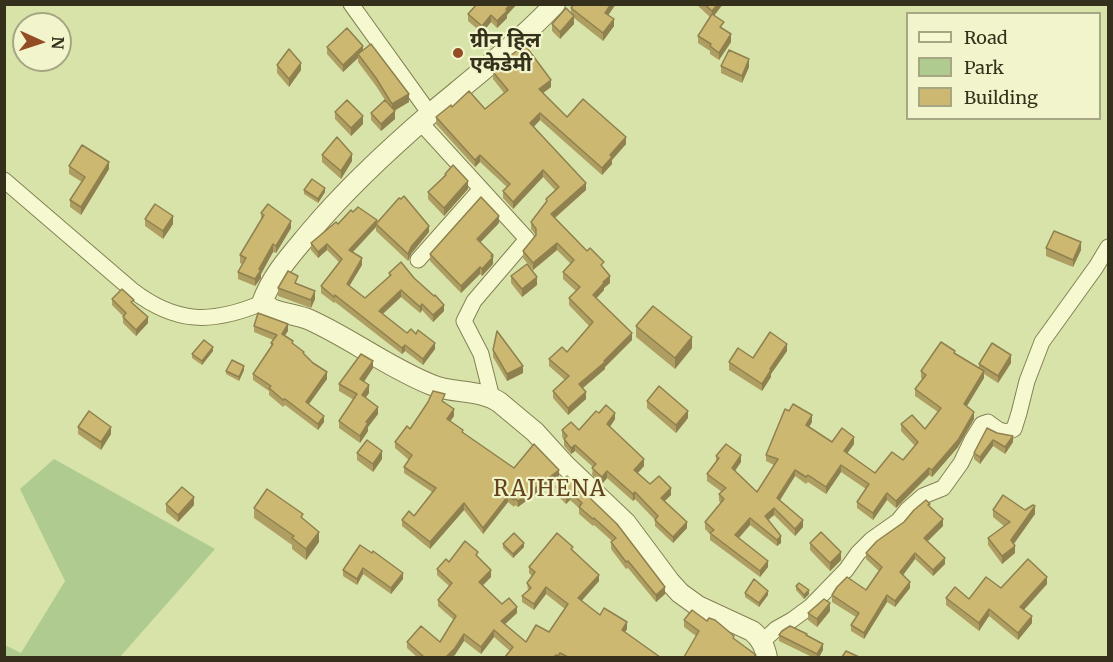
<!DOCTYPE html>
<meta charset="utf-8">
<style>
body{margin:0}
#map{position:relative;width:1113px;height:662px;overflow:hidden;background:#ebeebc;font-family:Merriweather,serif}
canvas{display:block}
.frame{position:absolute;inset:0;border:6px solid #34301b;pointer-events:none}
.legend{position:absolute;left:906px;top:12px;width:195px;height:108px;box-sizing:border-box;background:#f2f5cb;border:2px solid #a6a685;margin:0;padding:8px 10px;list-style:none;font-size:18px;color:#34301b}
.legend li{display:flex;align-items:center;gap:12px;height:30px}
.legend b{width:30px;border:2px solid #a6a685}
.north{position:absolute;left:12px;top:12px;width:60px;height:60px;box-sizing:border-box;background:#f2f5cb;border:2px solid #a6a685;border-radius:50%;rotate:93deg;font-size:16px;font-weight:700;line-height:24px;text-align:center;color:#34301b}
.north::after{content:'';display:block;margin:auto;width:21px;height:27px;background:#944c25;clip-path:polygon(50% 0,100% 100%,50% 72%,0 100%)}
</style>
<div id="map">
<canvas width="1113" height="662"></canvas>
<div class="frame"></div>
<ul class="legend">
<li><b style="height:8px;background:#f6f9cf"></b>Road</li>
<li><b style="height:16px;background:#afcb90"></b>Park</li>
<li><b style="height:16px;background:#ccb871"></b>Building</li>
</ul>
<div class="north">N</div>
</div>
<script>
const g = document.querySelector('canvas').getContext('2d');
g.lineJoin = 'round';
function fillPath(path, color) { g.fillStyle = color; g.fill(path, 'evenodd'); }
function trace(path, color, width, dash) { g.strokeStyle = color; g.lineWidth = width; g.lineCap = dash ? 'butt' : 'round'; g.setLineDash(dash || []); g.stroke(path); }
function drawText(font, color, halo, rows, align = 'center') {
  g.font = font + ' Merriweather,"Noto Sans Devanagari",serif'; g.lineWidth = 4.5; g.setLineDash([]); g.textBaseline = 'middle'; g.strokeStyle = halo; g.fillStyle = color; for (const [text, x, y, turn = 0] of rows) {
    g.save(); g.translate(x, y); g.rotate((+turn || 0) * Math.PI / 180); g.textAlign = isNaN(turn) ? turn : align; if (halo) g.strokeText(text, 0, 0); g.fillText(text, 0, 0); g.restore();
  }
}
fillPath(new Path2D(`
 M4 5H1108V657H5ZM908 14H1100V118H908ZM24 24H60V60H24Z`), '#d8e3a9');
fillPath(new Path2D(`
 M54 459 215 549 120 657H5V645L21 653 65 581 20 489Z`), '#afcb90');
const minor = new Path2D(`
 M351 4 430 114
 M420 122 527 239 474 301 464 321 481 354 492 398
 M4 180 132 290C176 324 212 324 262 303
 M418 260 481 189
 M762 642 776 629 792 620 811 606 846 570 858 553 871 540 898 521 907 510 923 496 943 488 961 463 972 440 982 424 988 422 999 430 1007 432 1014 429 1019 413 1027 381 1042 342 1096 267 1108 247`);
const tertiary = new Path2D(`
 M555 4C517 44 473 78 431 113 388 150 346 189 310 232 291 255 272 275 262 303 266 306 270 308 274 310 286 314 299 315 310 320 352 339 389 368 432 385 454 394 479 389 499 402L535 432 565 465 626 523 670 582 680 593 698 606 752 631C761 638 765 647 767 658`);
trace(minor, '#858056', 17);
trace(tertiary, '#858056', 22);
trace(minor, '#f6f9cf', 15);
trace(tertiary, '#f6f9cf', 20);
fillPath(new Path2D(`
 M474 4H517L507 15V18L497 28 491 22 482 33 468 21V14L475 6Z
 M696 4H723L714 16 731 42 719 60 710 54V51L698 43V36L710 17Z
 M571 8 608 15 614 26 603 41 574 18V24L560 39 552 31V24L571 13Z
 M327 47 363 50 409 102 394 111 395 119 381 131 371 120V113L385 100 376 86 358 62V58L343 72 327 54Z
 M509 57 551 87 543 93 567 117 626 144 612 160V164L602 175 540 120 534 127 586 190 555 218 604 269 610 283 604 288V290L596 298 632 340 605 367V369L583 388 586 399 568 415 553 398V391L565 380 549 366V359L567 352 589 326 569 305V298L576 291 563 279V272L571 264 557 250 533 270 523 258V251L536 235 531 229V222L546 203V199L555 190 543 177 513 209 503 198V191L507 187 480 162 475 167 436 124V117L452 107 485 109 504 93 493 79V72L509 58Z
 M277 65 301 70 289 87 277 73Z
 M721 66 749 67 742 83 721 73Z
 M335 112 363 124 351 136 335 119Z
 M322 155 352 161 341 179 322 162Z
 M69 166 109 169 81 215 70 207V200L82 182 69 174Z
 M445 174 468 189 444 216 428 199V192L445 175Z
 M304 190 325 192 318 203 304 194Z
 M353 212 377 223 429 232 411 254 408 261 376 231V227L353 252 362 265 349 286 365 298 389 277V273L444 311 433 322 422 310 420 313 401 297 383 314 407 333 435 349 423 365 405 351 402 354 335 302 334 303 321 293V286L339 262 327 250 318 258 311 250V243L338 224Z
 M261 213 291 228 276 253 273 252 261 274V278L255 286 238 279V272L242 264 240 263V255L261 220Z
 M145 219 173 224 163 239 145 226Z
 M499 223 480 242 493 255V264L482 276 480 274 461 293 430 261V254Z
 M1046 248 1081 250 1073 267 1046 256Z
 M511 276 537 285 522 297 511 283Z
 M298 284 315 299 311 308 278 296V288Z
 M112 299 134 304 148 323 136 336 123 323V316L112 305Z
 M254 326 288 331 284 336 304 354 327 379 309 404 324 422 318 430 285 405 283 407 269 395V391L253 380V374L271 346V343L273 340 254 332Z
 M636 326 692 348 675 369 636 337Z
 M493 350 523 373 507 381 493 357Z
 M213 351 202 365 192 358V354Z
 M787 351 771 374V377L762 391 729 370V362Z
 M955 353 979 368V364L1011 363 998 383 984 374V378L966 406 974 419 958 447 932 477 929 475 896 508 887 500 873 520 857 508V502L866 489 841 472 826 494 808 482 806 484 795 476 780 500 803 527 795 536 774 515 768 520 781 543 777 546 750 525 739 538 768 567 760 577 710 540V534L705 529V522L721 503 719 501V494L722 492 707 481V474L716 462V456L741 462 735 471 757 492 774 465 766 461V455L812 422 809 427 832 442 854 444 847 453 875 473 903 460 915 446 901 431V424L925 429 938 412 915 396V389L922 379 921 378V371Z
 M373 368 364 382 369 393 365 398 378 414 368 427V431L360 443 339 428V421L354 400 339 391V384Z
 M244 370 239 381 226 374V371Z
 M445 401 444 403 454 416 450 421 463 433 514 468 559 476 518 507 515 505 514 507 508 502 483 534 464 510 430 549 402 526V520L414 516 432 492 404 473V467L409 460 395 448V442Z
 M647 401 688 418 676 433 647 408Z
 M599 413 615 419 610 427 644 466 638 473 650 484 671 495 665 501 687 528 673 543 655 526V520L635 499 633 501 607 478 602 484 592 475 593 467 575 451 571 454 564 446V439L562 437V430H579Z
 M78 427 111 434 101 450 78 434Z
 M987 428 1013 442 1005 454 993 446 980 464 974 459V453Z
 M357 453 382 459 373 472 357 460Z
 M567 476 665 594 656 602 628 568 626 569 611 549V542L612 541 594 525 593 526 579 514V508L570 500 566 504 556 494V487Z
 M166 504 194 505 178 522 166 512Z
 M930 506 943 526 927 541 945 564 933 576 915 559 903 575 910 588 895 607 887 602 864 639 851 631V625L856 617 832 602V595L866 590 879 571 866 559V553Z
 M254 508 303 519 319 542 306 560 292 549V545L254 518Z
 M993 510H1025L1035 514 1013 544 1015 553 1002 564 988 545V538L1004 526 993 517Z
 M810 543 841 560 830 571 810 550Z
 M503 544 524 547 513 558 503 548Z
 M573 550 599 581 581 601 600 615 627 629 625 632 660 657H505L510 651 494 637 481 654 464 641 452 657H417L407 648V642H440L454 620 438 606V600L449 586 437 575V569L449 562 478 557 491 577 483 585 502 604 517 613 505 624 526 642 549 632 565 609 546 594 534 610 522 602V596L528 590 527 583 532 576 529 573V567Z
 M372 553 403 579 391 594 363 574 357 585 343 576V570Z
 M1047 584 1024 610 1032 623 1018 640 989 616 979 631 946 605V598L969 599 1001 588Z
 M796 586 809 594 804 599 796 590Z
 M745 593 768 595 759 607 745 597Z
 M830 611 817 627 808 620V613Z
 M684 620 734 639 756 657 696 636 684 627Z
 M779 635 823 650 819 657H812L779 641Z`), '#af9e61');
fillPath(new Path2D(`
 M511 4H517L507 15V18L497 28V21Z
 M611 4H616L605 20V13Z
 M718 4H723L712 18V11Z
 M491 15V22L482 33V26Z
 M574 16V24L560 39V32Z
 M614 19V26L603 41V33Z
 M731 34V42L719 60V53Z
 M363 46V53L358 54V58L343 72V65Z
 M749 59V67L742 83V76Z
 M301 63V70L289 87V79Z
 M551 80V87L539 96V89Z
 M409 94V102L392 112V104Z
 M395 111V119L381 131V124Z
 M540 113V120L530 130V123Z
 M363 116V124L351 136V128Z
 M626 137V144L612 160V164L602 175V168L610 155Z
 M352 154V161L341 179V171Z
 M480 155V162L475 167V160Z
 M109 162V169L81 215V207Z
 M543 170V177L513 209V202Z
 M468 181V189L444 216V208Z
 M586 183V190L551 221V214Z
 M325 188V192L318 203V199Z
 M173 216V224L163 239V231Z
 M499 216V223L477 246V239Z
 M377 220 376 227 349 256V250Z
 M291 221V228L276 253V246Z
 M429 226V232L411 254 408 261V254L411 247Z
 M1081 242V250L1073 267V260Z
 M557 243V250L533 270V263Z
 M273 244V252L261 274V278L255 286V279L259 269Z
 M327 244V250L318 258V252Z
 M493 255V264L482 276V269Z
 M362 258V265L347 290V284Z
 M480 267V274L461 293V286Z
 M610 276V283L604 288V290L593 302V295L603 282Z
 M537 277V285L522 297V289Z
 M401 290V297L379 317V311Z
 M315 291V299L311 308V300Z
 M422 304V310L420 313V307Z
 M444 305V311L433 322V315Z
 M148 317V323L136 336V330Z
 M288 324V331L282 340V334Z
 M632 333V340L605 367V369L579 391V384L604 361Z
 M692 337V348L675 369V358Z
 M435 343V349L423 365V359Z
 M787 344V351L771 374V377L762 391V384L770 369Z
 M405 345V351L402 354V348Z
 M213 347V351L202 365V361Z
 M1011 355V363L998 383V376Z
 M373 361V368L360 387V379Z
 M244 366V370L239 381V377Z
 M523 366V373L507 381V374Z
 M984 371V378L964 411V404Z
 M327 372V379L306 408V402Z
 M369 385V393L362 403V395Z
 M586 392V399L568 415V408Z
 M378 407V414L368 427V431L360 443V436L366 422Z
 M454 409V416L447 426V419Z
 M688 411V418L676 433V425Z
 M974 412V419L958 447 932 477V470Z
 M615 413V419L607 431V424Z
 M812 415V422L806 432V425Z
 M324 416V422L318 430V424Z
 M111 427V434L101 450V442Z
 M1013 436V442L1005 454V447Z
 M854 437V444L844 458V451Z
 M993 440V446L980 464V457Z
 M575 445V451L571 454V448Z
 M382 451V459L373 472V464Z
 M741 455V462L732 475V468Z
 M644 459V466L634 477V470Z
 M841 465V472L826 494V487Z
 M929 468V475L896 508V501Z
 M559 470V476L518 507V501Z
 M795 470V476L777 505V498Z
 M607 471V478L602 484V477Z
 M671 488V495L661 504V498Z
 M570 492V500L566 504V496Z
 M635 492V499L633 501V494Z
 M887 493V500L873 520V513Z
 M508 496V502L483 534V528Z
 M194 497V505L178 522V515Z
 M464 503V510L430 549V542Z
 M1035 506V514L1011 548V540Z
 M774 508V515L765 523V516Z
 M750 518V525L735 542V535Z
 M943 519V526L924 545V538Z
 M803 520V527L795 536V529Z
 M687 522V528L673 543V537Z
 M319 532V542L306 560V549Z
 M781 536V543L777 546V540Z
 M524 543V547L513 558V554Z
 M1015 546V553L1002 564V556Z
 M841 552V560L830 571V563Z
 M915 553V559L900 579V572Z
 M945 558V564L933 576V570Z
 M768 561V567L760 577V571Z
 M363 568V574L357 585V579Z
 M491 570V577L479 589V582Z
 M403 573V579L391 594V588Z
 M599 575V581L578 605V598Z
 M1047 577V584L1020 614V607Z
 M910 582V588L895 607V601Z
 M546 587V594L534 610V604Z
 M665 587V594L656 602V595Z
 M809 590V594L804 599V595Z
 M768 591V595L759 607V603Z
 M887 595V602L864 639V633Z
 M830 603V611L817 627V619Z
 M517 607V613L501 628V621Z
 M989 609V616L979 631V623Z
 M1032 616V623L1018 640V633Z
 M627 622V629L622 637V630Z
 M494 630V637L481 654V647Z
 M464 634V641L455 655 452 657H446Z
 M823 644V650L819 657H817V654Z`), '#8f814f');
const building = new Path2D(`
 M477 4H511L506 9 507 11 497 21 491 15 482 26 468 14Z
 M574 4H611L605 13 614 19 603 33 571 8Z
 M704 4H718L712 11Z
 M566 8 574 16 560 32 552 24Z
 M712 14 724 22 720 27 731 34 719 53 710 46 711 44 698 36Z
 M347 28 363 46 343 65 327 47Z
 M371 44 409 94 392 104 376 78 358 54Z
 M525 45 551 80 539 89 567 117 583 99 626 137 610 155 612 157 602 168 540 113 530 123 586 183 551 214 587 251 590 248 604 262 601 265 610 276 603 282 604 283 593 295 632 333 604 361 605 362 579 384 586 392 568 408 553 391 569 376 549 359 562 347 567 352 593 322 569 298 580 287 563 272 574 260 557 243 533 263 523 251 536 235V229L531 222 547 201 546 199 559 187 543 170 513 202 503 191 510 184 480 155 475 160 436 117 451 105 452 107 469 91 485 109 508 90 493 72 510 58 509 57 511 55Z
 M289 49 301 63 289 79 277 65Z
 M729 50 749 59 742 76 721 66Z
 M347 100 363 116 351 128 335 112Z
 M385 100 395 111 381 124 371 113Z
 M337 137 352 154 341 171 322 155Z
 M82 145 109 162 81 207 70 200 85 177 69 166Z
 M453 165 468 181 444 208 428 192 446 175 445 174Z
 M312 179 325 188 318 199 304 190Z
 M404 196 429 226 411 247 408 254 376 224 399 198 401 199Z
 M481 197 499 216 477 239 493 255 491 256 493 257 482 269 480 267 461 286 430 254Z
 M155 204 173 216 163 231 145 219Z
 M268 204 291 221 276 246 273 244 259 269 261 270 255 279 238 272 246 258 240 255 264 215 261 213Z
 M358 207 377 220 349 250 362 258 347 284 365 298 391 275 389 273 401 262 414 278 434 296 435 295 444 305 433 315 422 304 420 307 401 290 379 311 407 333 411 329 416 334 418 330 435 343 423 359 405 345 402 348 335 295 334 297 321 286 342 259 327 244 318 252 311 243 336 222 338 224 351 210 353 212Z
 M1054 231 1081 242 1073 260 1046 248Z
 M527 264 537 277 522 289 511 276Z
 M288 271 298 276 295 283 315 291 311 300 278 288Z
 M122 289 134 300 131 302 148 317 136 330 123 317 126 313 112 299Z
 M653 306 692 337 675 358 636 326Z
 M258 313 288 324 282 334 293 341 292 343 304 352 303 353 313 363 327 372 306 402 324 416 318 424 285 399 283 400 269 388 271 386 253 374 273 344 271 343 277 335 254 326Z
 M497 331 523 366 507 374 493 350Z
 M770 332 787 344 770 369 771 370 762 384 729 362 738 348 753 358Z
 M204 340 213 347 202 361 192 354Z
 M941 342 955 351 954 353 984 371 964 404 974 412 958 440 932 470 929 468 896 501 887 493 873 513 857 502 869 484 841 465 826 487 808 475 806 477 795 470 777 498 803 520 795 529 774 508 765 516 781 536 777 540 750 518 735 535 768 561 760 571 710 533 714 530 705 522 724 499 719 494 726 488 707 474 719 458 716 456 726 444 741 455 732 468 757 492 778 459 766 455 785 409 789 411 793 404 812 415 806 425 832 442 842 428 854 437 844 451 875 473 892 452 903 460 918 442 901 424 912 415 925 429 941 408 915 389 926 375 921 371Z
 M992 343 1011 355 998 376 979 364Z
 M361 354 373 361 360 379 369 385 362 395 378 407 366 422 368 423 360 436 339 421 357 394 339 384Z
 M232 360 244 366 239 377 226 371Z
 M659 386 688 411 676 425 647 401Z
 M433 391 445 394 442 401 454 409 447 419 463 430 462 432 514 468 534 444 559 470 518 501 515 498 514 500 508 496 483 528 464 503 430 542 402 520 409 511 414 516 436 488 404 467 412 455 395 442 407 426 410 429 428 402Z
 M606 405 615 413 607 424 644 459 634 470 650 484 659 476 671 488 661 498 687 522 673 537 655 520 658 516 635 492 633 494 607 471 602 477 592 468 596 464 575 445 571 448 564 439 567 436 562 430 571 422 579 430 596 411 599 413Z
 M89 411 111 427 101 442 78 427Z
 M987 428 997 433 1013 436 1005 447 993 440 980 457 974 453Z
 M367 440 382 451 373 464 357 453Z
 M567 476 617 524 665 587 656 595 628 561 626 562 611 542 616 538 594 518 593 519 579 507 582 503 570 492 566 496 556 487Z
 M182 487 194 497 178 515 166 504Z
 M267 489 303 514 301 517 319 532 306 549 292 538 294 536 254 508Z
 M1003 495 1025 510 1033 505 1035 506 1011 540 1015 546 1002 556 988 538 1010 522 993 510Z
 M926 500 930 504 928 505 943 519 924 538 945 558 933 570 915 553 900 572 910 582 895 601 887 595 864 633 851 625 859 613 832 595 837 587 847 577 866 590 882 567 866 553 877 541 904 522 914 510Z
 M821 532 841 552 830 563 810 543Z
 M514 533 524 543 513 554 503 544Z
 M557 533 573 547 571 549 599 575 578 598 600 615 604 608 627 622 622 630 660 657H568L560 653 558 656 556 655 553 657H505L513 647 494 630 481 647 464 634 455 648 446 657H424L407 642 421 626 440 642 456 616 438 600 452 583 437 569 446 559 449 562 465 541 478 552 476 555 491 570 479 582 502 604 509 598 517 607 501 621 526 642 536 625 549 632 568 604 546 587 534 604 522 596 531 588 527 583 535 572 529 567Z
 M360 545 372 553 373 551 403 573 391 588 363 568 357 579 343 570Z
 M1028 559 1047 577 1020 607 1032 616 1018 633 989 609 979 623 946 598 955 587 969 599 986 577 1001 588Z
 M754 579 768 591 759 603 745 593Z
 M799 583 809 590 804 595 796 586Z
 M824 599 830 603 817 619 808 613Z
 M692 610 707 621 709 618 715 620 734 636 733 638 756 655 753 657H684L699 631 684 620Z
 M790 626 807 634 806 635 823 644 817 654 779 635 782 631Z
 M846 651 859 657H842Z`);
fillPath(building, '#ccb871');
trace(building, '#8f814f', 1.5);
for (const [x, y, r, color] of [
 [458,53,6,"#944c25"]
]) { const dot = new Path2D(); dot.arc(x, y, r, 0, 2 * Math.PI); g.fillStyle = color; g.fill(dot); trace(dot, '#f2f5cb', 2); }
drawText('bold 21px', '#34301b', '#f2f5cb', [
 ["ग्रीन हिल",470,41],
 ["एकेडेमी",470,65]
], 'left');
g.letterSpacing = '1.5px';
drawText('22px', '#61421a', '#f2f5cb', [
 ["RAJHENA",550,490]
]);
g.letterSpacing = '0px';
</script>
